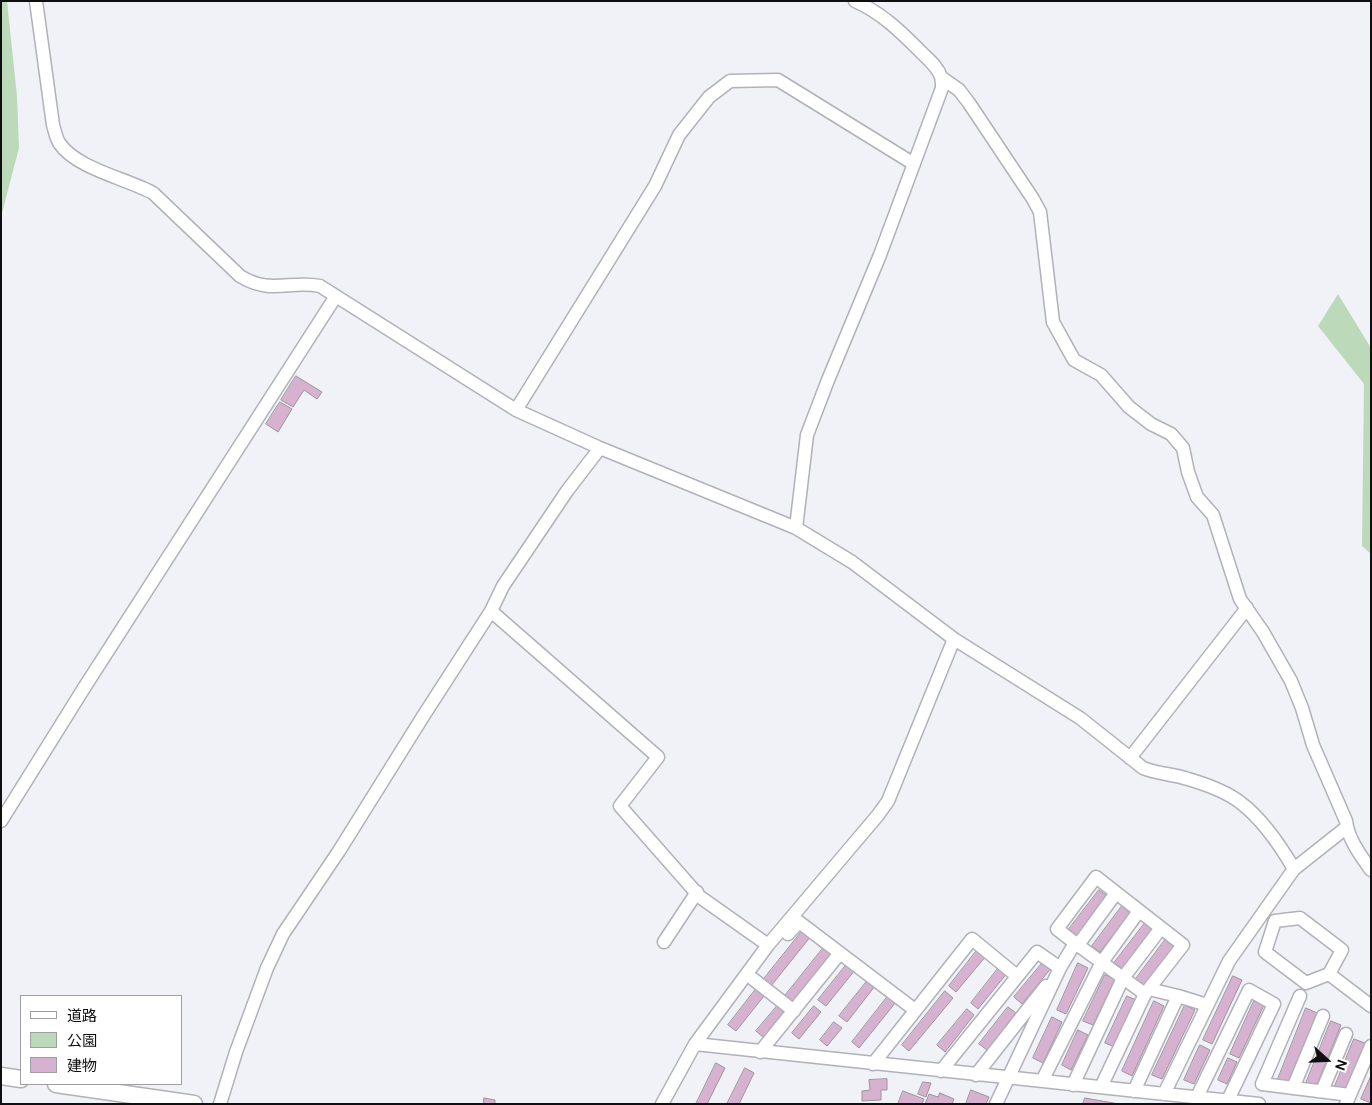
<!DOCTYPE html>
<meta charset="utf-8">
<style>
body{margin:0}
#map{position:relative;width:1372px;height:1105px;overflow:hidden;background:#f0f2f8;font-family:"DM Sans","Noto Sans JP",sans-serif}
canvas{display:block}
.frame{position:absolute;inset:0;border:2px solid #0f0f11;pointer-events:none}
.legend{position:absolute;left:20px;top:995px;width:162px;height:90px;box-sizing:border-box;background:#fff;border:1px solid #9f9fa0;margin:0;padding:6px 9px;list-style:none;font-size:15px;color:#0f0f11}
.legend li{display:flex;align-items:center;gap:10px;height:25px}
.legend b{width:25px;border:1px solid #9f9fa0}
.north{position:absolute;left:1302px;top:1035px;width:50px;height:50px;-webkit-text-stroke:4px #fff;paint-order:stroke;rotate:110deg;font-size:14px;font-weight:700;line-height:20px;text-align:center;color:#0f0f11}
.north::after{content:'';display:block;margin:auto;width:18px;height:22px;background:#0f0f11;clip-path:polygon(50% 0,100% 100%,50% 72%,0 100%)}
</style>
<div id="map">
<canvas width="1372" height="1105"></canvas>
<div class="frame"></div>
<ul class="legend">
<li><b style="height:6px;background:#fff"></b>道路</li>
<li><b style="height:14px;background:#bcdaba"></b>公園</li>
<li><b style="height:14px;background:#d7b2d0"></b>建物</li>
</ul>
<div class="north">N</div>
</div>
<script>
const g = document.querySelector('canvas').getContext('2d');
g.lineJoin = 'round';
function fillPath(path, color) { g.fillStyle = color; g.fill(path, 'evenodd'); }
function trace(path, color, width, dash) { g.strokeStyle = color; g.lineWidth = width; g.lineCap = dash ? 'butt' : 'round'; g.setLineDash(dash || []); g.stroke(path); }
fillPath(new Path2D(`
 M1 1H7L17 96 19 148 1 217Z
 M1338 294 1371 348V554L1362 546 1364 384 1318 326Z`), '#bcdaba');
const building = new Path2D(`
 M296 376 322 392 317 399 304 390 293 407 281 400Z
 M280 402 292 409 278 432 266 424Z
 M1099 890 1107 896 1077 936 1069 929Z
 M1122 906 1130 913 1100 952 1092 946Z
 M1145 923 1153 930 1123 969 1114 963Z
 M803 930 811 936 771 986 763 980Z
 M1165 940 1174 947 1144 986 1135 980Z
 M824 947 832 953 792 1003 784 997Z
 M978 949 986 956 956 992 949 986Z
 M1044 961 1052 967 1022 1004 1014 997Z
 M1078 963 1088 968 1066 1014 1057 1010Z
 M847 964 855 970 826 1006 818 1000Z
 M1000 966 1008 972 978 1009 971 1003Z
 M1105 975 1115 979 1093 1025 1083 1021Z
 M1233 976 1242 980 1212 1044 1203 1040Z
 M868 980 875 986 847 1022 839 1016Z
 M756 989 764 996 736 1031 728 1025Z
 M945 991 953 998 909 1051 902 1045Z
 M888 996 896 1002 859 1048 852 1042Z
 M1127 996 1136 1000 1115 1047 1105 1043Z
 M1154 1001 1164 1006 1132 1076 1122 1071Z
 M1254 1001 1264 1005 1239 1058 1230 1054Z
 M778 1005 785 1011 764 1038 756 1031Z
 M1185 1005 1195 1010 1162 1079 1152 1075Z
 M814 1006 821 1012 799 1039 792 1033Z
 M1008 1007 1016 1013 987 1050 979 1044Z
 M1306 1008 1317 1013 1288 1083 1278 1079Z
 M967 1009 974 1015 945 1052 937 1045Z
 M1052 1017 1062 1022 1043 1063 1033 1058Z
 M1331 1021 1341 1025 1316 1087 1306 1083Z
 M834 1022 842 1028 827 1046 820 1040Z
 M1078 1030 1088 1035 1071 1070 1062 1065Z
 M1354 1039 1365 1043 1346 1090 1335 1086Z
 M1200 1045 1210 1050 1194 1084 1184 1080Z
 M1228 1058 1237 1062 1227 1084 1218 1080Z
 M716 1063 725 1068 707 1104H696Z
 M745 1068 754 1073 739 1104H727Z
 M1371 1076V1103L1361 1099Z
 M887 1079V1090H881V1100L862 1101V1091L870 1090 869 1080Z
 M923 1082 931 1083 926 1097 918 1094Z
 M971 1090 989 1097 986 1104H966Z
 M903 1091 924 1099 922 1104H898Z
 M940 1093 954 1099 952 1104H925L929 1094 938 1097Z
 M484 1098 495 1100V1104H484Z
 M1085 1098 1119 1104H1083Z`);
fillPath(building, '#d7b2d0');
trace(building, '#9a9599', 1);
const minor = new Path2D(`
 M36 1 53 125C55 131 56 139 60 144 76 168 127 179 153 193L240 276C270 295 290 280 320 286L516 410 600 448 796 528 852 562 954 639 1080 718 1143 768C1158 774 1173 774 1188 779 1205 784 1226 791 1241 803 1262 819 1280 845 1294 869
 M942 78 959 90 969 103 1033 199 1040 212 1053 322 1074 360 1101 375 1129 407 1151 424 1171 434 1183 448 1188 472 1197 497 1213 515 1240 599 1263 632 1291 681 1302 708 1313 745 1346 821C1348 839 1361 856 1371 870
 M516 410 655 186 679 135 709 97 730 81 778 80 914 164
 M796 528 807 435 828 380 880 255 942 88C942 84 942 80 941 77 938 67 929 60 922 53 901 32 882 13 855 1
 M491 611 658 757 620 806 700 897 768 945
 M1130 758 1247 608
 M1 821 84 688 336 296
 M1300 918 1342 950 1329 974 1306 983 1265 952 1275 921Z
 M788 934 799 922 915 1010
 M664 942 697 892
 M1075 943 1057 929 1096 877 1183 945 1145 994
 M1078 945 1116 893
 M1329 974 1371 1006
 M753 979 794 1011
 M1149 989 1178 996
 M1300 996 1262 1084 1350 1095
 M695 1044 1259 1104
 M760 1052 840 953
 M873 1064 972 939 1017 976
 M941 1071 1037 952 1060 968 1075 943 1145 994 1101 1087
 M976 1075 1046 986
 M1042 1081 1102 962 1139 911
 M1073 1085 1123 978 1161 928
 M1293 1088 1323 1016
 M1134 1091 1178 996 1207 1005
 M1322 1091 1346 1034
 M1164 1094 1229 961 1294 869 1347 827
 M1197 1097 1249 990 1274 1004 1228 1100
 M220 1104 236 1052 267 968 283 934 339 851 422 718 491 611 503 586 567 491 600 448
 M662 1104 695 1044 768 945 878 815 888 801 954 639
 M996 1104 1060 968
 M1346 1104 1371 1046`);
const major = new Path2D(`
 M1 1076 21 1079
 M56 1084 194 1104`);
trace(minor, '#b0b2b7', 15);
trace(major, '#b0b2b7', 19);
trace(minor, '#fff', 12);
trace(major, '#fff', 16);
</script>
